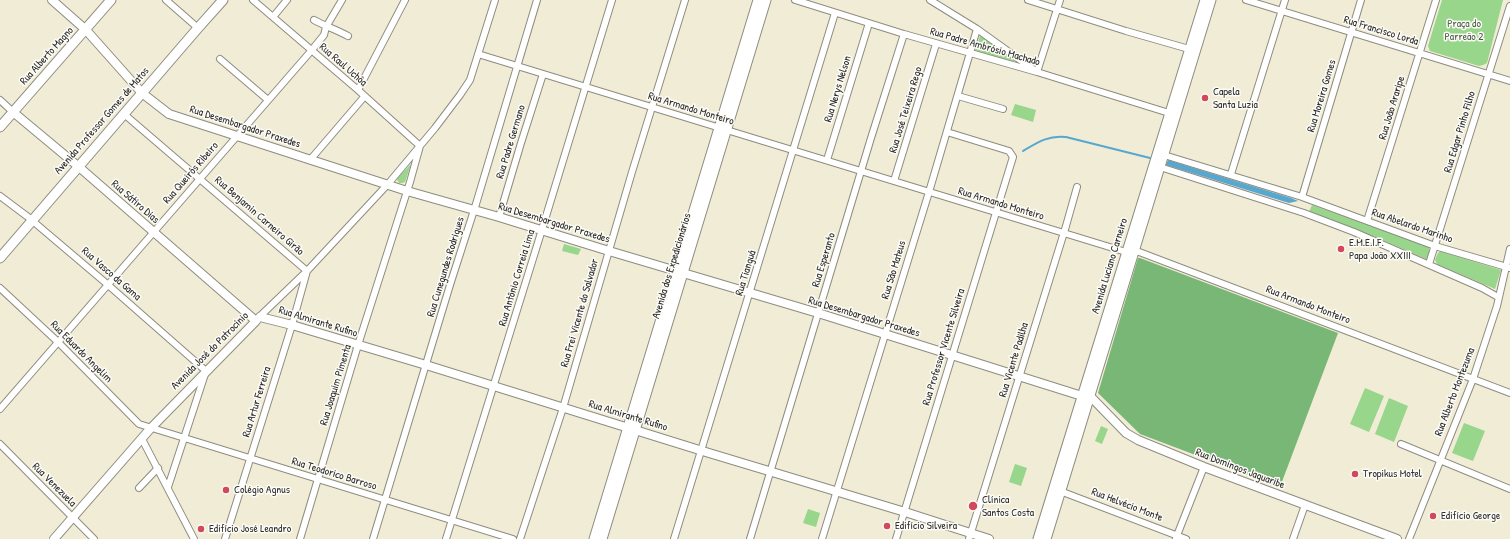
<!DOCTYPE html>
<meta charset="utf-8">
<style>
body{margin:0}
canvas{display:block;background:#f0ecd5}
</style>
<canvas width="1510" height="539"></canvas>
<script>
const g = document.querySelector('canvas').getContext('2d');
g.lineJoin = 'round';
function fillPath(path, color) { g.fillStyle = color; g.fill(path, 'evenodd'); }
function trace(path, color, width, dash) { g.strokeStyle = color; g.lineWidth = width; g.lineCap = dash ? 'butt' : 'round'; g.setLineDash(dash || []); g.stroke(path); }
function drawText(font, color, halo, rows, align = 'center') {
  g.font = font + ' "Patrick Hand",sans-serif'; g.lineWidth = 3; g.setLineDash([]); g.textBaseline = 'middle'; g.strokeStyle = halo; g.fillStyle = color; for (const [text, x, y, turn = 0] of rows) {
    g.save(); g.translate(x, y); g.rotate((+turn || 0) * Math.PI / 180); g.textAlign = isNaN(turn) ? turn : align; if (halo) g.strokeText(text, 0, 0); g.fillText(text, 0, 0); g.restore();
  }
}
fillPath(new Path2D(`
 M1442 0H1503L1487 63 1483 65 1479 66 1430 51 1428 46Z
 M982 35 1014 60V62L976 52 975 51 980 36Z
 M1015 104 1036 110 1033 122 1011 115Z
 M411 164 405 182 402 183H399L397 179Z
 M1312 205 1429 247V257L1426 259 1378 238 1309 212Z
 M564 244 581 249 578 255 562 251Z
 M1440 251 1501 270 1495 289 1437 264 1435 260 1438 253Z
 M1365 388 1384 396 1369 432 1350 424Z
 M1389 398 1408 406 1394 442 1375 434Z
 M1464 423 1485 431 1473 461 1452 453Z
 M1101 426 1108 429 1102 444 1095 441Z
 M1015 464 1027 468 1021 486 1009 482Z
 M808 509 820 513 816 527 803 523Z`), '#97d68b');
fillPath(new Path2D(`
 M1138 258H1140L1338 333 1280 487 1140 434 1098 393Z`), '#79b777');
fillPath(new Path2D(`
 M1168 160 1291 198 1298 201 1289 203 1166 165Z`), '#56a8d1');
trace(new Path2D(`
 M1023 151C1038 142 1049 135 1066 137L1150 158`), '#56a8d1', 2);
const street = new Path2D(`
 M166 0 198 28
 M253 0 358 90 420 146 410 182 358 345 300 539
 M795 0 904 34 1037 72 1169 113
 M930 0 977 29 1037 72 1060 0
 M1028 0 1126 31 1189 49
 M1246 0 1510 81
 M273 17 287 0
 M314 20C325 26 337 30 348 36
 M478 54 1126 252 1134 250 1510 393
 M220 59 268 100
 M358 90 405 0
 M958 96 1003 109
 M0 100 13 112
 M124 114 307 271 292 325 225 539
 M1164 155 1302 197 1435 246 1510 268
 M310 160 364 97
 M827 160 869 23
 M1160 167 1304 213 1354 232 1482 288 1498 297
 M1231 174 1285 0
 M894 181 936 44
 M0 196 28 217 107 284 206 371 168 487
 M1302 197 1361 0
 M499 217 521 143 543 74
 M1367 221 1436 0
 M1429 264 1510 6
 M0 288 58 342 139 424 513 539
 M257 319 307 271 388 184 435 128 460 95 470 80 495 0
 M0 409 311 51 324 35 326 27 342 0
 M142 439 194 539
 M0 444 94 539
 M1401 444 1510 489
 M139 488 158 468
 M1060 491 1186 539
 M1176 538 1204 467
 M373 539 450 285 476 204 537 0
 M446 539 540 236 612 0
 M520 539 563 408 632 172 685 0
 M674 539 835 13
 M750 539 871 138 904 34
 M822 539 929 192 977 29
 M896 539 1013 157 1009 151 947 132
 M969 539 1066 226 1077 187
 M1293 539 1305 505
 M1409 539 1473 379 1497 306 1510 249`);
const secondary = new Path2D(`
 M52 0 86 30 142 93 169 114 407 191 499 217 609 251 818 313 1082 396H1090L1126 433 1138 440 1204 467 1397 539
 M13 112 79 167 256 321 150 429 54 539
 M260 317 292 325 426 365 709 453 905 512 989 539`);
const primary = new Path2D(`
 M0 127 111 0
 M0 258 198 28 223 0
 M594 539 758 0
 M602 539 766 0
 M1038 539 1205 0
 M1046 539 1211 0`);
trace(street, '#8e8c80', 8);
trace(secondary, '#8e8c80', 10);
trace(primary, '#8e8c80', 11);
trace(street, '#fff', 6);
trace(secondary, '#fff', 8);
trace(primary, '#fff', 9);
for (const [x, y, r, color] of [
 [1205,98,4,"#d1495b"],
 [1341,249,4,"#d1495b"],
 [1355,474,4,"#d1495b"],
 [226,490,4,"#d1495b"],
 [973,506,5,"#d1495b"],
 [1433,516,4,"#d1495b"],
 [887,526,4,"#d1495b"],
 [201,529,4,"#d1495b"]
]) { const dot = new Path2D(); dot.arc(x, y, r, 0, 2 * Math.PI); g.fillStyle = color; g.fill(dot); trace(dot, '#fdfcf7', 1.5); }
drawText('11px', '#4b5e48', '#fdfcf7', [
 ["Praça do",1464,24],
 ["Parreão 2",1464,37]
]);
drawText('11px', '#2b2b2b', '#fdfcf7', [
 ["Rua Francisco Lorda",1381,31,17],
 ["Rua Padre Ambrósio Machado",985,47,16],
 ["Rua Alberto Magno",47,56,-48],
 ["Rua Raul Uchôa",343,65,41],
 ["Rua Nerys Nelson",838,89,-73],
 ["Rua Moreira Gomes",1322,96,-73],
 ["Rua João Araripe",1392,108,-73],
 ["Rua Armando Monteiro",691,109,17],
 ["Rua José Teixeira Rego",906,110,-73],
 ["Avenida Professor Gomes de Matos",102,121,-49],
 ["Rua Desembargador Praxedes",245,127,18],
 ["Rua Edgar Pinho Filho",1460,132,-73],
 ["Rua Padre Germano",511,142,-73],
 ["Rua Queirós Ribeiro",191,173,-49],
 ["Rua Sátiro Dias",135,202,41],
 ["Rua Armando Monteiro",1001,204,17],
 ["Rua Benjamin Carneiro Girão",259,216,41],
 ["Rua Desembargador Praxedes",554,223,17],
 ["Rua Abelardo Marinho",1412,226,19],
 ["Rua Esperanto",824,260,-73],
 ["Avenida dos Expedicionários",672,266,-73],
 ["Avenida Luciano Carneiro",1110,266,-73],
 ["Rua Cunegundes Rodrigues",446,267,-73],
 ["Rua São Mateus",894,270,-73],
 ["Rua Tianguá",746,273,-73],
 ["Rua Vasco da Gama",111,274,41],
 ["Rua Antônio Correia Lima",517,278,-73],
 ["Rua Armando Monteiro",1308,305,21],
 ["Rua Frei Vicente do Salvador",580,313,-74],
 ["Rua Desembargador Praxedes",864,317,17],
 ["Rua Almirante Rufino",318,322,17],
 ["Rua Professor Vicente Silveira",944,347,-73],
 ["Avenida José do Patrocínio",210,351,-45],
 ["Rua Eduardo Angelim",81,352,45],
 ["Rua Vicente Padilha",1014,360,-73],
 ["Rua Joaquim Pimenta",336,385,-73],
 ["Rua Alberto Montezuma",1455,392,-69],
 ["Rua Artur Ferreira",257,402,-73],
 ["Rua Almirante Rufino",628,416,17],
 ["Rua Domingos Jaguaribe",1240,469,21],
 ["Rua Teodorico Barroso",334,474,17],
 ["Rua Venezuela",54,485,45],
 ["Rua Helvécio Monte",1127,505,21]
]);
drawText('11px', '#2b2b2b', '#fdfcf7', [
 ["Capela",1213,92],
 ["Santa Luzia",1213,105],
 ["E.M.E.I.F.",1349,243],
 ["Papa João XXIII",1349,256],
 ["Tropikus Motel",1363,474],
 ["Colégio Agnus",234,490],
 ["Clínica",982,500],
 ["Santos Costa",982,513],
 ["Edifício George",1441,516],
 ["Edifício Silveira",895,526],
 ["Edifício José Leandro",209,529]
], 'left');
</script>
